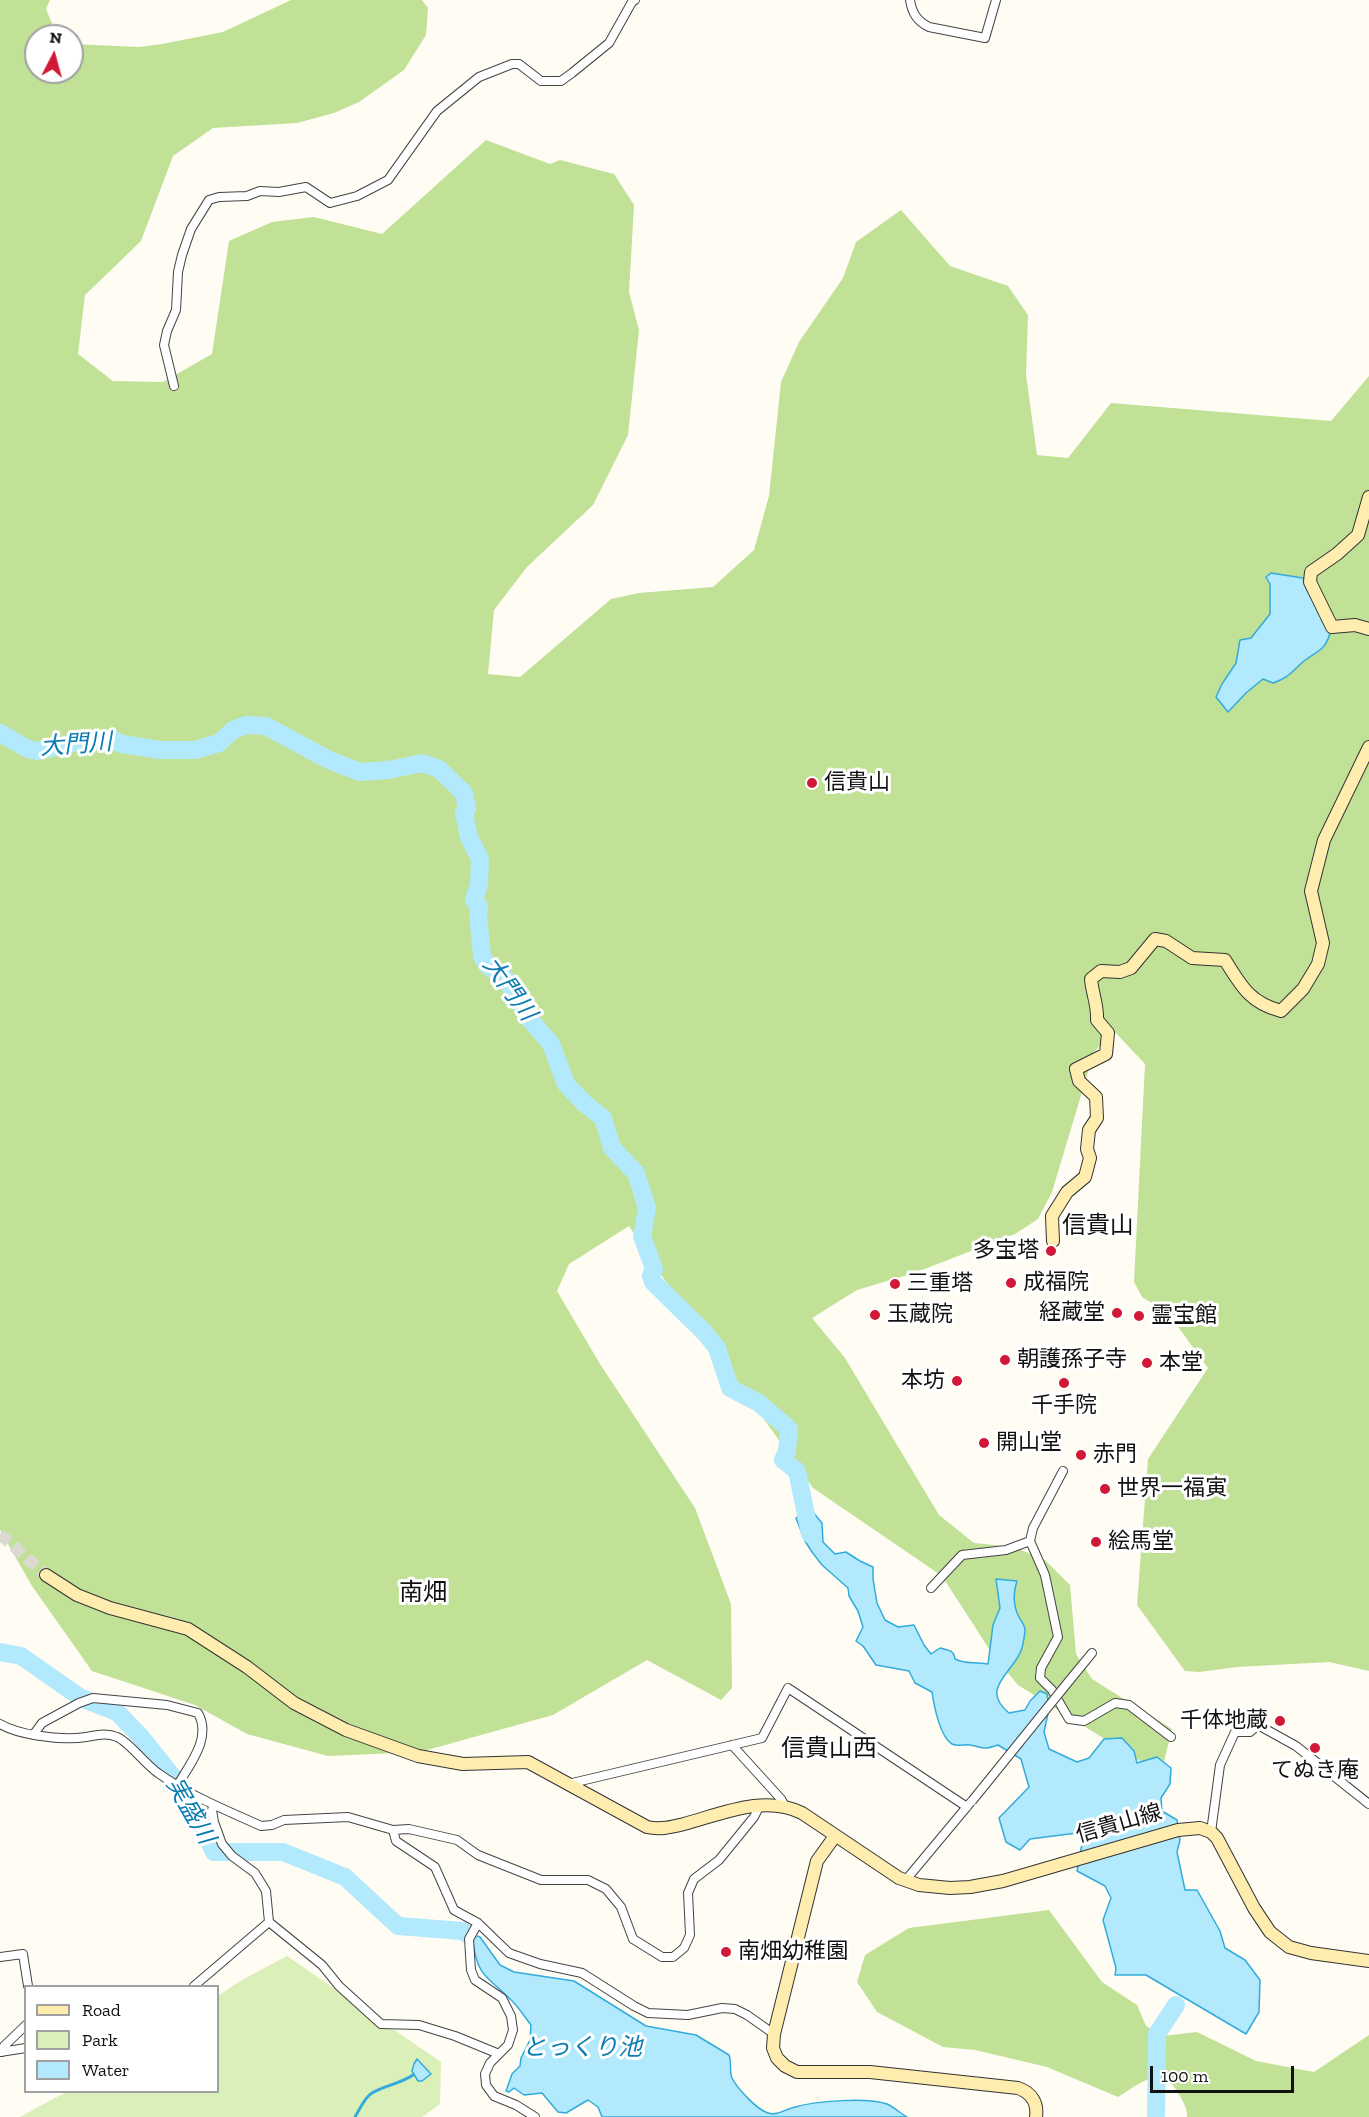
<!DOCTYPE html>
<meta charset="utf-8">
<style>
body{margin:0}
#map{position:relative;width:1369px;height:2117px;overflow:hidden;background:#fffcf4;font-family:"Zilla Slab",serif}
canvas{display:block}
.legend{position:absolute;left:24px;top:1985px;width:195px;height:108px;box-sizing:border-box;background:#fff;border:2px solid #a0a0a0;margin:0;padding:8px 10px;list-style:none;font-size:18px;color:#111}
.legend li{display:flex;align-items:center;gap:12px;height:30px}
.legend b{width:30px;border:2px solid #a0a0a0}
.north{position:absolute;left:24px;top:24px;width:60px;height:60px;box-sizing:border-box;background:#fff;border:2px solid #a0a0a0;border-radius:50%;rotate:6deg;font-size:16px;font-weight:700;line-height:24px;text-align:center;color:#111}
.north::after{content:'';display:block;margin:auto;width:21px;height:27px;background:#d11836;clip-path:polygon(50% 0,100% 100%,50% 72%,0 100%)}
.scale{position:absolute;left:1150px;top:2066px;width:144px;height:27px;box-sizing:border-box;border:3px solid #111;border-top:0;padding-left:8px;font-size:18px;line-height:21px;white-space:nowrap;color:#111;-webkit-text-stroke:4px #fff;paint-order:stroke}
</style>
<div id="map">
<canvas width="1369" height="2117"></canvas>
<ul class="legend">
<li><b style="height:8px;background:#ffedaf"></b>Road</li>
<li><b style="height:16px;background:#dbefb8"></b>Park</li>
<li><b style="height:16px;background:#b3e9fc"></b>Water</li>
</ul>
<div class="north">N</div>
<div class="scale">100 m</div>
</div>
<script>
const g = document.querySelector('canvas').getContext('2d');
g.lineJoin = 'round';
function fillPath(path, color) { g.fillStyle = color; g.fill(path, 'evenodd'); }
function trace(path, color, width, dash) { g.strokeStyle = color; g.lineWidth = width; g.lineCap = dash ? 'butt' : 'round'; g.setLineDash(dash || []); g.stroke(path); }
function drawText(font, color, halo, rows, align = 'center') {
  g.font = font + ' "Zilla Slab","Noto Sans JP",serif'; g.lineWidth = 6; g.setLineDash([]); g.textBaseline = 'middle'; g.strokeStyle = halo; g.fillStyle = color; for (const [text, x, y, turn = 0] of rows) {
    g.save(); g.translate(x, y); g.rotate((+turn || 0) * Math.PI / 180); g.textAlign = isNaN(turn) ? turn : align; if (halo) g.strokeText(text, 0, 0); g.fillText(text, 0, 0); g.restore();
  }
}
fillPath(new Path2D(`
 M287 1956 441 2062 440 2104 422 2117H20L66 2092H218V1996L240 1981Z`), '#dbefb8');
fillPath(new Path2D(`
 M0 0H50L46 9 57 36H36V72H72V44L139 47 162 44 223 32 291 0H422L428 8 426 35 404 70 359 102 334 113 297 123 213 128 173 156 141 241 85 295 78 354 113 381 163 382 212 354 229 241 272 222 314 217 382 234 486 140 550 164 560 160 614 174 634 205 629 292 639 330 628 435 593 505 527 567 494 610 488 674 520 677 611 599 639 593 713 587 754 550 769 496 781 382 799 342 843 278 856 242 901 210 950 266 1008 286 1028 315 1026 375 1037 455 1068 458 1111 403 1331 421 1369 376V1671L1329 1662 1237 1667 1199 1672 1185 1671 1137 1605 1148 1459 1208 1368 1168 1313 1142 1297 1134 1282 1145 1064 1114 1031 1094 1052 1052 1192 1038 1219 1015 1234 914 1273 857 1290 812 1318 845 1358 939 1515 974 1543 1014 1547 1045 1560 1070 1585 1076 1654 1092 1679 1172 1729 1161 1774 1018 1685 993 1655 942 1576 813 1488 664 1279 629 1226 569 1264 557 1291 600 1364 695 1508 731 1604 732 1688 721 1700 647 1660 553 1715 420 1752 328 1756 247 1734 195 1705 92 1671 32 1586 0 1530Z
 M1049 1910 1102 1982 1137 2005 1146 2026 1163 2036 1197 2032 1256 2061 1314 2072 1369 2035V2117H1187C1187 2106 1182 2100 1177 2091 1161 2063 1137 2085 1118 2097L1047 2067 975 2050 943 2047 877 2012 857 1982 865 1955 909 1928Z`), '#c0e196');
const water = new Path2D(`
 M1271 573 1303 578 1330 633C1325 651 1318 650 1304 661 1291 672 1290 677 1273 683L1263 679 1246 693 1228 712 1216 697 1222 684 1236 663 1240 640 1251 638 1270 614V584L1266 577Z
 M806 1511H812L822 1523 823 1542 835 1554 846 1552 860 1561 873 1567V1579L877 1603 885 1620 898 1627 914 1625 924 1645 931 1654 940 1648C948 1650 954 1650 955 1659 967 1665 974 1661 988 1664L993 1625 1000 1608 996 1579 1017 1581C1013 1592 1013 1606 1019 1617 1021 1621 1025 1625 1025 1630 1025 1635 1023 1643 1022 1648 1015 1672 978 1688 1009 1713L1025 1710 1030 1701 1040 1691 1047 1694 1049 1709 1044 1732 1049 1749 1077 1762 1089 1758 1104 1739 1122 1738 1134 1751 1137 1763 1157 1757 1171 1768 1170 1784 1161 1798 1162 1811 1177 1820 1180 1840 1177 1852 1185 1890H1197L1220 1931 1225 1948 1245 1960 1260 1980 1259 2012 1246 2034 1146 1975H1115L1116 1968 1103 1920 1111 1898 1105 1886 1077 1871 1082 1844 1077 1833 1030 1839 1020 1850 1006 1842 999 1818 1029 1787 1021 1759 998 1745C983 1750 985 1748 970 1745 964 1744 958 1747 952 1744 940 1737 934 1706 932 1692L915 1683 909 1671 876 1665 863 1646 856 1641 863 1627 858 1611 849 1596 848 1588 822 1565 812 1552 805 1541 796 1518Z
 M477 1936 480 1937 500 1965 514 1972 574 1981 646 2026 696 2035 729 2055C732 2063 729 2070 732 2078 737 2088 757 2110 768 2113 777 2116 786 2109 795 2107 816 2101 867 2097 887 2104 894 2107 900 2113 907 2117H602L598 2107 588 2100 566 2113 558 2112 542 2093 524 2095 514 2088 509 2092 506 2091 512 2074 520 2066 521 2058 530 2040 531 2025C524 2016 518 2006 510 1999 488 1977 477 1976 473 1942Z
 M417 2059 431 2074 422 2081H418L412 2071 414 2064Z`);
fillPath(water, '#b3e9fc');
trace(water, '#32abdc', 1.5);
trace(new Path2D(`
 M355 2117C360 2109 364 2098 372 2093 385 2085 400 2084 413 2075`), '#32abdc', 3);
trace(new Path2D(`
 M0 733 28 749 37 751 84 741H99L112 739 122 744 160 750H195L219 743 233 730 246 725 266 726 329 760 360 772 388 770 422 763 439 769 464 793 467 809 464 813 469 837 480 859 479 884 474 900 479 906 478 914 482 956 488 966 505 978 527 1016 551 1044 566 1084 584 1103 603 1118 612 1148 636 1173 647 1208 642 1236 654 1269 651 1276 653 1282 705 1333 717 1348 730 1388 759 1403 789 1429 787 1451 783 1460 797 1471 810 1534
 M0 1652 21 1656 81 1698 117 1712 142 1738 185 1792 214 1852H283L345 1877 398 1926 463 1931 468 1935
 M1156 2117 1157 2034 1176 2005`), '#b3e9fc', 18);
trace(new Path2D(`
 M0 1534 46 1575`), '#dbd9d2', 12, [12, 6]);
const street = new Path2D(`
 M910 0C912 13 917 21 929 27L985 38 996 0
 M174 386 164 345 167 331 176 310 178 272 182 255 191 229 209 200 219 197 247 196 260 191 279 192 306 187 330 203 357 196 388 180 437 111 479 77 512 64H519L541 81H561L572 73 609 43 632 2 635 0
 M1063 1471 1033 1528 1030 1541 1045 1575 1058 1637 1041 1668 1040 1678 1052 1690 1069 1719 1084 1721 1115 1703 1129 1705 1171 1737
 M931 1588 962 1555 1006 1550 1030 1541
 M1069 1681 1092 1653
 M0 1724C19 1735 54 1739 76 1738 90 1738 103 1731 117 1737 128 1741 146 1765 158 1773 190 1796 226 1810 261 1826L272 1825 284 1820 348 1817 393 1830 409 1829 457 1840 478 1855 541 1880H588L606 1889 621 1907 633 1939 662 1957H673L684 1948 690 1935 688 1893 694 1879 719 1860 754 1817 760 1805
 M34 1734 42 1723 79 1703 93 1698 167 1705 198 1713C212 1738 190 1764 177 1786
 M732 1745 781 1799 785 1806
 M568 1784 762 1738 788 1688 967 1807
 M214 1805 212 1810 214 1822 222 1844 232 1856 255 1873 266 1891 269 1922 322 1965 339 1986 381 2024 419 2025 455 2036 499 2054
 M393 1830 396 1841 435 1867 454 1910 478 1923 509 1953 540 1964 582 1973 634 2006 648 2013 688 2015 722 2008 735 2009 747 2015 774 2034
 M1211 1832 1220 1765 1235 1732H1250L1258 1725 1296 1746 1369 1804
 M905 1881 970 1803
 M478 1923 469 1939 471 1970 475 1980 502 1998 511 2016 513 2030 508 2045 490 2063 485 2074 486 2085 494 2096 516 2105 535 2117
 M0 1957 23 1954 28 1986
 M194 1986 269 1922
 M0 2052 26 2048
 M2 2052 4 2046 26 2025`);
const secondary = new Path2D(`
 M1369 497 1358 535 1337 554 1311 572 1310 582 1332 627 1355 625 1369 629
 M1053 1241 1052 1216 1067 1192 1085 1177 1090 1158 1087 1149 1089 1130 1097 1118 1096 1097 1079 1081 1076 1069 1106 1054 1108 1033 1097 1020C1098 1005 1092 993 1091 979L1101 971 1120 972 1131 968 1155 939 1166 941 1192 958 1225 960C1241 986 1250 1003 1281 1011L1303 989 1318 964 1323 943 1311 891 1324 840 1369 747
 M46 1575 77 1595 110 1608 188 1629 247 1667 294 1703 346 1730 418 1756 463 1764 528 1762 647 1827C660 1830 672 1827 684 1824 721 1814 765 1794 802 1813L899 1878 919 1885 950 1888 970 1887 1003 1881 1178 1830 1200 1828 1211 1832 1217 1838 1254 1908 1270 1932 1289 1947 1311 1953 1369 1961
 M835 1836 817 1861 774 2034 773 2048 777 2058 785 2066 797 2072H870L1018 2088C1032 2093 1038 2103 1036 2117`);
trace(street, '#444', 10);
trace(secondary, '#333', 14);
trace(street, '#fff', 8);
trace(secondary, '#ffedaf', 12);
const streetBridge = new Path2D(`
 M972 1801 1069 1681`);
trace(streetBridge, '#444', 10, []);
trace(streetBridge, '#fff', 8);
for (const [x, y, r, color] of [
 [812,783,6,"#d11836"],
 [1051,1251,6,"#d11836"],
 [1011,1283,6,"#d11836"],
 [895,1284,6,"#d11836"],
 [1117,1313,6,"#d11836"],
 [875,1315,6,"#d11836"],
 [1139,1316,6,"#d11836"],
 [1005,1360,6,"#d11836"],
 [1147,1363,6,"#d11836"],
 [957,1381,6,"#d11836"],
 [1064,1383,6,"#d11836"],
 [984,1443,6,"#d11836"],
 [1081,1455,6,"#d11836"],
 [1105,1489,6,"#d11836"],
 [1096,1542,6,"#d11836"],
 [1280,1721,6,"#d11836"],
 [1315,1748,6,"#d11836"],
 [726,1952,6,"#d11836"]
]) { const dot = new Path2D(); dot.arc(x, y, r, 0, 2 * Math.PI); g.fillStyle = color; g.fill(dot); trace(dot, '#fff', 2); }
drawText('22px', '#111', '#fff', [
 ["信貴山",824,783],
 ["多宝塔",1039,1251,"right"],
 ["成福院",1023,1283],
 ["三重塔",907,1284],
 ["経蔵堂",1105,1313,"right"],
 ["玉蔵院",887,1315],
 ["霊宝館",1151,1316],
 ["朝護孫子寺",1017,1360],
 ["本堂",1159,1363],
 ["本坊",945,1381,"right"],
 ["千手院",1064,1406,"center"],
 ["開山堂",996,1443],
 ["赤門",1093,1455],
 ["世界一福寅",1117,1489],
 ["絵馬堂",1108,1542],
 ["千体地蔵",1268,1721,"right"],
 ["てぬき庵",1315,1771,"center"],
 ["南畑幼稚園",738,1952]
], 'left');
drawText('22px', '#111', '#fff', [
 ["信貴山線",1119,1824,-16]
]);
drawText('italic 24px', '#0a7cb2', '#fff', [
 ["大門川",76,745,-4],
 ["大門川",509,989,54],
 ["実盛川",190,1811,60],
 ["とっくり池",582,2048]
]);
drawText('24px', '#111', '#fff', [
 ["信貴山",1098,1226],
 ["南畑",423,1593],
 ["信貴山西",829,1749]
]);
</script>
